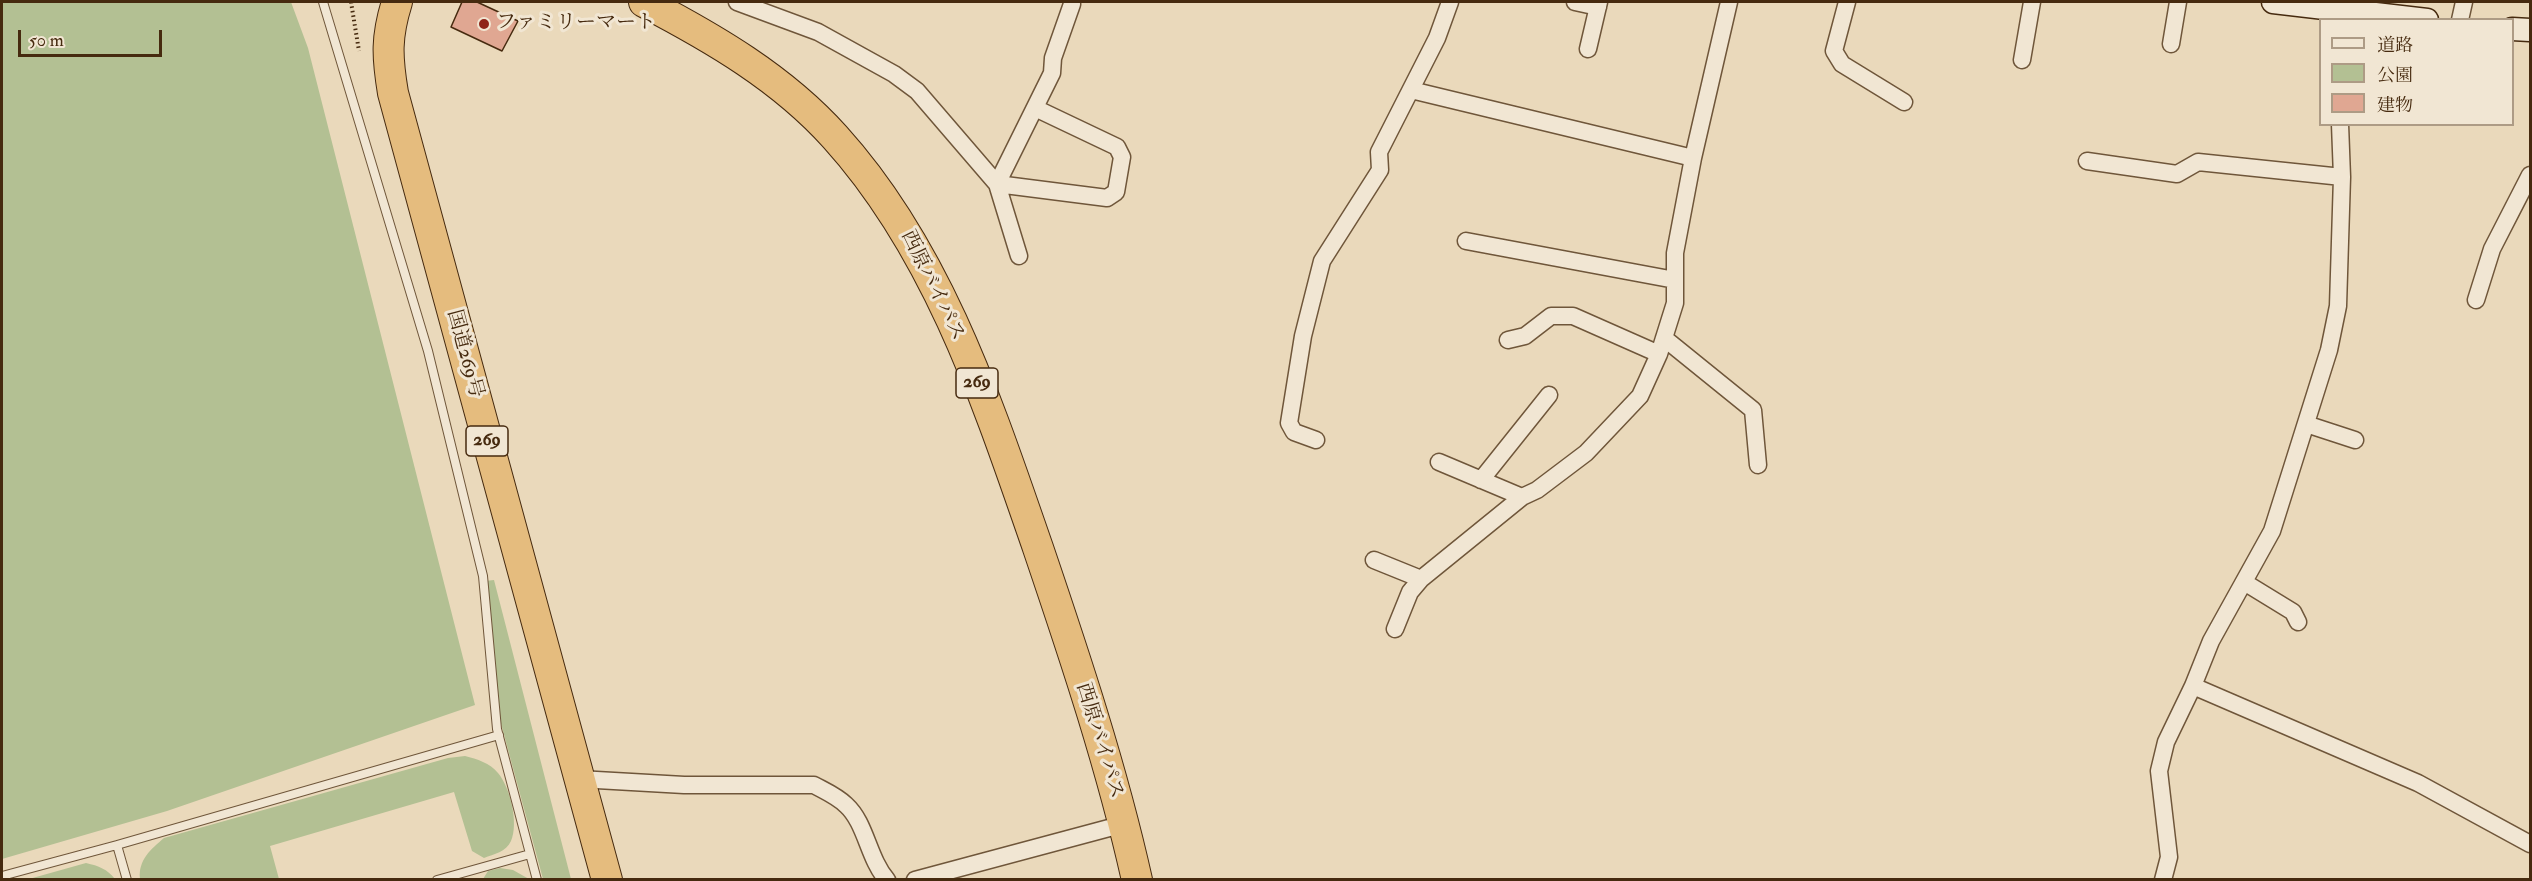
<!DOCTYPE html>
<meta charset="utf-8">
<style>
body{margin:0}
#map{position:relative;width:2532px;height:881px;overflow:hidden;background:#ead9bb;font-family:"IM FELL Double Pica","Noto Serif JP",serif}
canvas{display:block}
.frame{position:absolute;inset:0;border:3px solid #462a0f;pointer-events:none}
.legend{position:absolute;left:2319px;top:18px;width:195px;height:108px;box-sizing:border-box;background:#f1e6d3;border:2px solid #ad9b85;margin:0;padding:8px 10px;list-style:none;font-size:18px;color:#462a0f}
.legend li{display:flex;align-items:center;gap:12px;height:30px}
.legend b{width:30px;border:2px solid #ad9b85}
.scale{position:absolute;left:18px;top:30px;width:144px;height:27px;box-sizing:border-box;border:3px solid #462a0f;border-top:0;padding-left:8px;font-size:18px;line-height:21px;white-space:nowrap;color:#462a0f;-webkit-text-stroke:4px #f1e6d3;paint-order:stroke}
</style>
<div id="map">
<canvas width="2532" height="881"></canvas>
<div class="frame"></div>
<ul class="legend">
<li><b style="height:8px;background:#f1e6d3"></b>道路</li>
<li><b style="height:16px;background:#b3c093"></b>公園</li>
<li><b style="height:16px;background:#e0a792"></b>建物</li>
</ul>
<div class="scale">50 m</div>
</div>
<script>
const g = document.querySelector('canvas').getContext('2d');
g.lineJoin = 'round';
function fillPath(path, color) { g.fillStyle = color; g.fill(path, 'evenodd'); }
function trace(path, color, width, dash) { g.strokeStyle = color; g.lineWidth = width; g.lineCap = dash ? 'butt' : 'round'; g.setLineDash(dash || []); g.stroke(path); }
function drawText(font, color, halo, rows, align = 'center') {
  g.font = font + ' "IM FELL Double Pica","Noto Serif JP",serif'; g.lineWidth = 6; g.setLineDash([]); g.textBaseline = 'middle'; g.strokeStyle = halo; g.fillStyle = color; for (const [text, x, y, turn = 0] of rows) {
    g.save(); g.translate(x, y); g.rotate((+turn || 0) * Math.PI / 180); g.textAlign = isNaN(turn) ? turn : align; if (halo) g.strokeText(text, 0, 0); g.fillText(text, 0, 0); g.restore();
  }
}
fillPath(new Path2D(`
 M2 2H291L308 48 475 705 167 811 2 859Z
 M494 580 571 879H543L500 720 485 581Z
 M465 756C477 759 490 763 498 773 510 787 519 823 511 841 506 852 494 854 484 858L472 851 454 792 270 846 279 879H140C138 860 151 849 164 838L448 758Z
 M86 863C99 866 107 869 115 879H29Z
 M500 868 513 870 529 879H483L488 871Z`), '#b3c093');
const building = new Path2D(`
 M462 2H477L518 21 502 51 451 27Z`);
fillPath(building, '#e0a792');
trace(building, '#462a0f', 1.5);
const lane = new Path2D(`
 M323 2 428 351 483 576 497 729 537 880
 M2 876 117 845
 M127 880 117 845 499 735
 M437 880 530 854`);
const street = new Path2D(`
 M737 2 818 32 894 74 917 91 997 184 1019 256
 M1575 2 1598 7
 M1847 2 1834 51 1842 64 1904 102
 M2460 20 2464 2
 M2171 44 2178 2
 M1588 49 1599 2
 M2022 60 2032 2
 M1411 90 1693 158
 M1035 108 1117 147 1122 157 1116 192 1107 198 997 184 1052 73 1053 58 1072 4
 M2087 161 2177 174 2198 162 2342 177
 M1466 241 1675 280
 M2476 300 2492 249 2530 175
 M1664 338 1753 410 1758 465
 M1508 340 1525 336 1551 316H1573L1659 354
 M2306 424 2355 440
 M1316 440 1294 432 1289 423 1303 336 1322 261 1380 170 1379 152 1437 38 1450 2
 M1439 462 1522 497 1537 490 1586 453 1640 396 1659 354 1675 303V253L1693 158 1729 2
 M1481 480 1549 395
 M1374 560 1421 579 1522 497
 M2244 582 2293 612 2298 622
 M1395 629 1410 592 1421 579
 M2193 686 2418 783 2530 844
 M579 779 684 785H814C825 791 837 796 846 805 866 823 868 858 887 880
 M915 880 1124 824
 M2163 880 2169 857 2159 771 2166 742 2193 686 2211 641 2272 531 2329 350 2338 306 2342 177 2340 124`);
const secondary = new Path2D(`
 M2273 2 2427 20
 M2512 29 2530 30`);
const highway = new Path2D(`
 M397 2C386 37 387 57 393 93L607 880
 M644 2C713 38 782 78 835 137 939 252 988 404 1038 548 1075 657 1112 768 1137 880`);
trace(lane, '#6f563a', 10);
trace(street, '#6f563a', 19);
trace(secondary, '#462a0f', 25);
trace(highway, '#462a0f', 32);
trace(new Path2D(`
 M351 2 359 51`), '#462a0f', 4, [1.5, 3]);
trace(lane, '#f1e6d3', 8);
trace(street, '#f1e6d3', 16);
trace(secondary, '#f1e6d3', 22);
trace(highway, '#e5bc7e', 30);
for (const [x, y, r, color] of [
 [484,24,6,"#8f2418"]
]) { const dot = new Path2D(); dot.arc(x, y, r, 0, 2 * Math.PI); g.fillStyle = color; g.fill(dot); trace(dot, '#f1e6d3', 2); }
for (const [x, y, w] of [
 [977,383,42],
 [487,441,42]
]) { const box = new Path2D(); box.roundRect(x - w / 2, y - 15, w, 30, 4.5); g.fillStyle = '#f1e6d3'; g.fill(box); trace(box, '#462a0f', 1.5); }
drawText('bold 18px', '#462a0f', null, [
 ["269",977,383],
 ["269",487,441]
]);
drawText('20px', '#462a0f', '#f1e6d3', [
 ["ファミリーマート",496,24]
], 'left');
drawText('20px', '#462a0f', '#f1e6d3', [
 ["西原バイパス",932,286,64],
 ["国道269号",464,354,75],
 ["西原バイパス",1099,741,73]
]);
</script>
